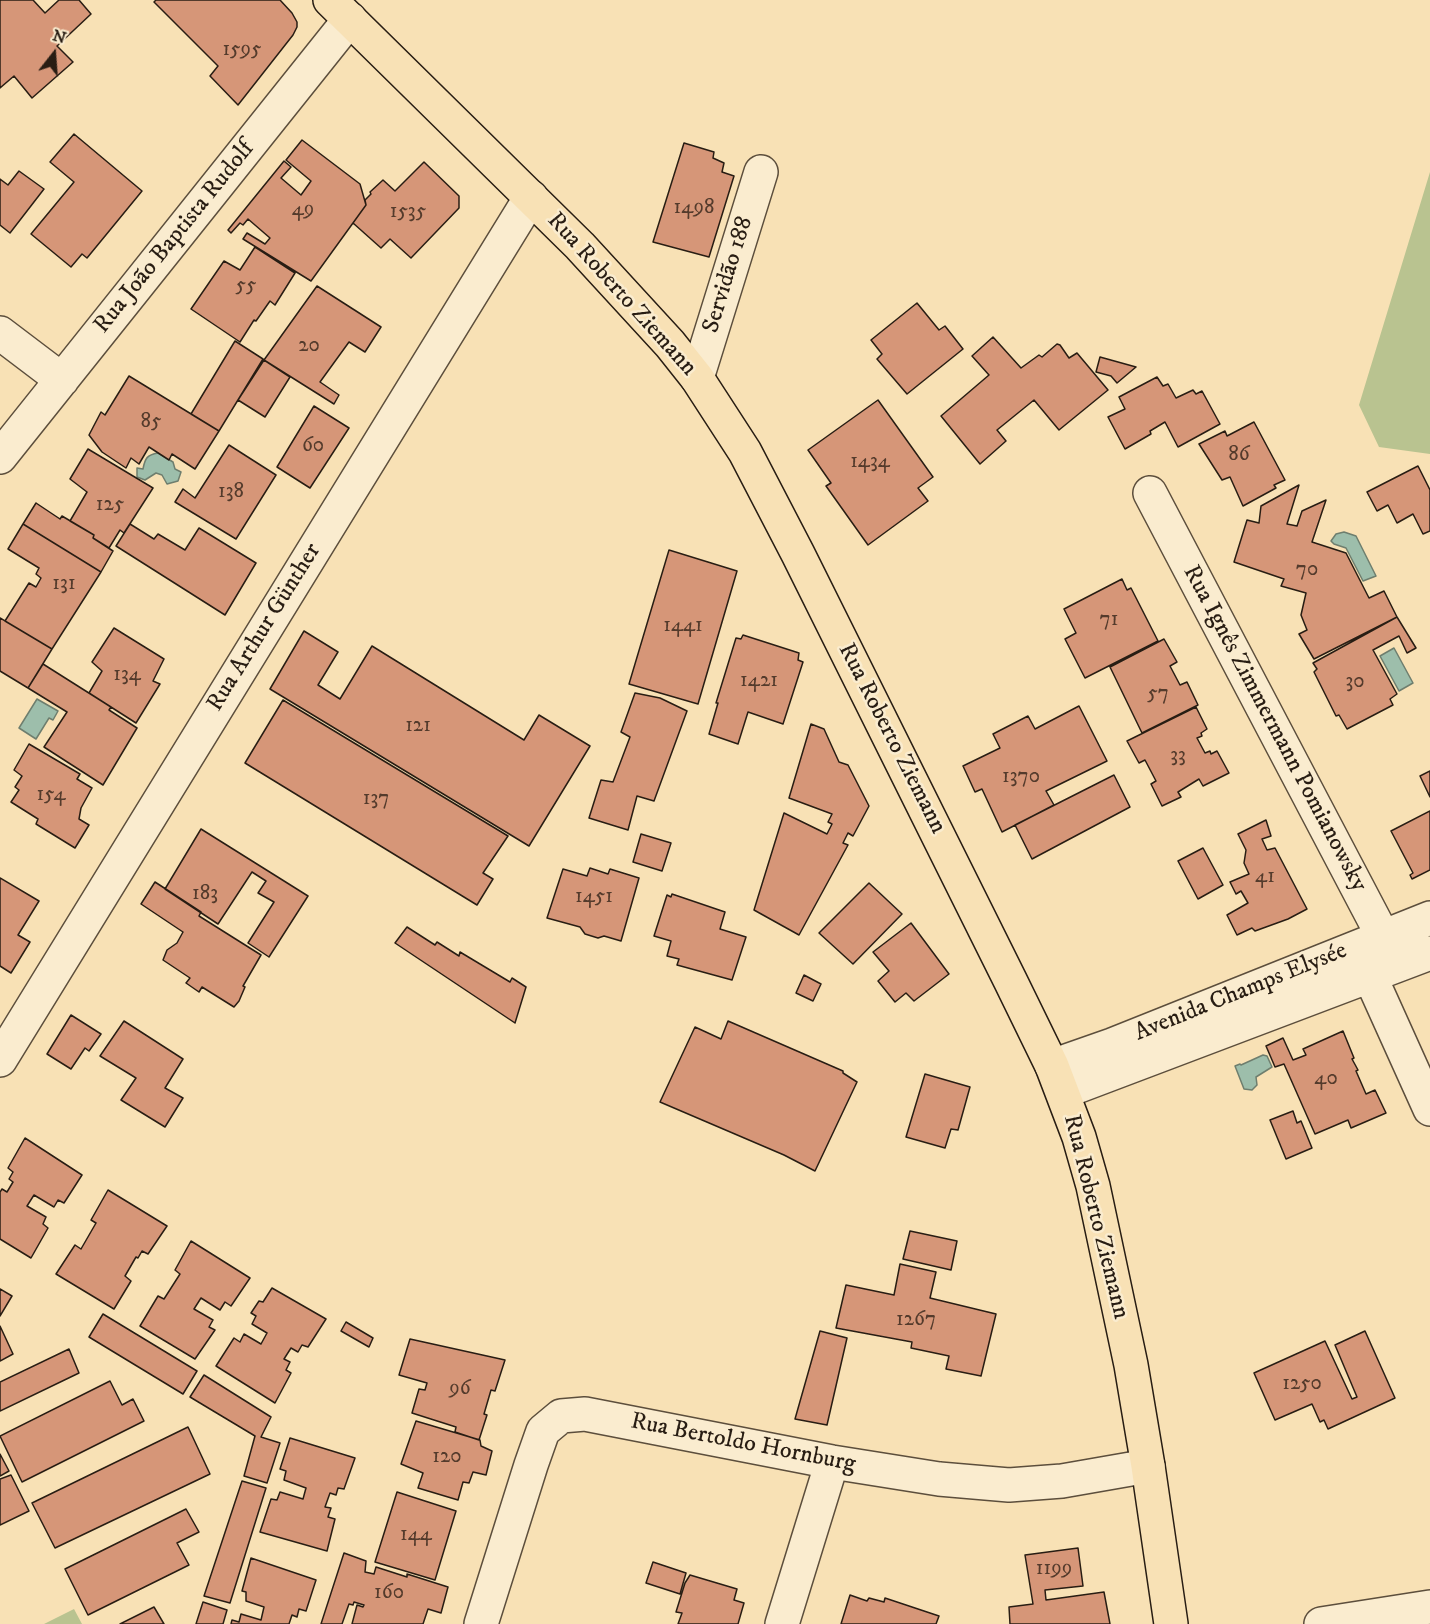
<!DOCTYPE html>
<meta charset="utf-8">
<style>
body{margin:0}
#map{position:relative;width:1430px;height:1624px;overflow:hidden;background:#f8e1b5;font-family:"IM FELL DW Pica",serif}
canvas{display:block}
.north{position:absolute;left:24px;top:24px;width:60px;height:60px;-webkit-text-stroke:4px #faeccf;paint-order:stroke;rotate:17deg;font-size:16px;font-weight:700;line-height:24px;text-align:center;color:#281d13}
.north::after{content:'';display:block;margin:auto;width:21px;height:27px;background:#281d13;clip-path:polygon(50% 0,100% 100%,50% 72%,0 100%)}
</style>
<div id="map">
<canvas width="1430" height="1624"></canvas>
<div class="north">N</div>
</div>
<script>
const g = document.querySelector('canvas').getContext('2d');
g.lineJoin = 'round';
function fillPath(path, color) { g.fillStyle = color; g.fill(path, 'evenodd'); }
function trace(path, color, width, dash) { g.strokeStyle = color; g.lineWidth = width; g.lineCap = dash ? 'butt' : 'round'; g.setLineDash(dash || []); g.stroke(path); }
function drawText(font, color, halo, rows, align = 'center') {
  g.font = font + ' "IM FELL DW Pica",serif'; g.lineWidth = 5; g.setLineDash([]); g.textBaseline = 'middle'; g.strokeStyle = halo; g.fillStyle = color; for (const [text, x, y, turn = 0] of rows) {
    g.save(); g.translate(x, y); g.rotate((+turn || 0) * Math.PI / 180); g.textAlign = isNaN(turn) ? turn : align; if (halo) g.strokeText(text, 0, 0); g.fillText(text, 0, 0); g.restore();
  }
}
fillPath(new Path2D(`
 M1430 172V454L1379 447 1359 405Z
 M74 1609 82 1624H44Z`), '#b9c390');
const water = new Path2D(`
 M158 453 173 462 175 469 181 472 178 481 167 484 162 475 156 473 145 480 137 477V468L143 469C145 458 147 455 158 453Z
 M1344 532 1356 536 1376 576 1363 581 1346 548 1334 544 1331 541 1336 534Z
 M1394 648 1413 683 1399 691 1380 656Z
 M37 699 58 711 53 720 49 718 36 739 19 728Z
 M1263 1055 1267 1056 1272 1067 1256 1077 1257 1085 1252 1090 1244 1089 1235 1066 1240 1064 1241 1065Z`);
fillPath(water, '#9dbeab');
trace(water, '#6e7e6e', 1.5);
const building = new Path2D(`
 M0 0H33L45 13 59 0H79L91 14 57 46 73 62 32 98 14 76 0 88Z
 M156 0H280L292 13 297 22V27L293 35 238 105 210 76 218 66 154 2Z
 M74 134 142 191 87 258 82 254 71 267 31 234 74 182 50 162Z
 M302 140 360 184 366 205 311 281 243 239 247 233 265 244 270 238 248 219 243 225 240 223 231 233 228 230 284 161 291 167 281 178 301 195 311 181 286 160Z
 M684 143 714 152 713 158 724 163 722 172 734 176 709 257 653 242Z
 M424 162 459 196V208L411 258 390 239 381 248 353 223 366 205 365 200 371 194 370 192 383 180 395 191Z
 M19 171 44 189 10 233 0 225V179L8 185Z
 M255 247 295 273 275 305 270 301 256 321 254 320 240 342 191 309 224 261 240 270Z
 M317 286 381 327 365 352 349 342 320 382 339 395 334 404 264 360Z
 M917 303 939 330 945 326 963 349 907 394 877 359 882 354 871 340Z
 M993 337 1021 368 1039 355 1042 357 1057 344 1060 345 1069 358 1077 353 1108 390 1059 430 1034 400 997 430 1006 441 980 464 941 416 989 375 972 356Z
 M235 341 263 359 219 431 191 414Z
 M1100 357 1136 367 1117 383 1111 376 1096 372Z
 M264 360 290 377 265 417 238 400Z
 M129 376 219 431 195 469 172 454 169 460 149 447 139 464 131 458 126 468 102 452 89 435 101 412 105 415Z
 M1157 377 1163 386 1168 384 1176 398 1193 390 1196 394 1202 391 1220 424 1178 447 1165 422 1150 431 1151 434 1125 449 1108 417 1125 409 1119 397Z
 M878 400 933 477 918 488 928 501 868 545 826 486 831 483 808 450Z
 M314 406 349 428 310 488 277 467Z
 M1254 422 1285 480 1274 485 1276 488 1243 506 1230 477 1222 480 1199 444 1225 431 1227 436Z
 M229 445 276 475 236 539 175 502 183 489 195 498Z
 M88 449 153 488 124 533 120 530 109 548 93 538 94 535 70 521 87 492 70 479Z
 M1418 466 1430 490V531L1423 534 1413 514 1397 523 1388 505 1377 511 1367 492Z
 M1299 485 1287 524 1297 526 1302 511 1326 500 1312 542 1346 553 1369 598 1384 591 1397 617 1314 659 1299 634 1307 630 1301 615 1306 593 1281 586 1284 579 1234 562 1247 520 1259 523 1261 506Z
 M36 503 60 519 62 516 94 535 93 538 113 551 101 572 23 524Z
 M23 524 101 572 52 649 5 621 29 583 36 587 41 578 36 574 39 568 8 549Z
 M130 524 154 539 158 534 185 550 199 528 256 563 225 615 116 546Z
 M669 550 737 571 698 704 629 684Z
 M1122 579 1127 590 1131 588 1158 641 1085 678 1065 639 1076 633 1064 609Z
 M1397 617 1416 648 1407 653 1399 636 1373 650 1397 694 1390 699 1393 705 1347 729 1339 715 1336 716 1314 672 1317 669 1313 663Z
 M0 618 52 649 28 688 0 671Z
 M114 628 164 659 153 681 160 684 136 723 89 693 102 671 92 662Z
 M304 631 338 652 318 685 340 699 372 646 524 740 539 715 590 746 529 846 270 689Z
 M743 635 799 653 798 660 803 662 783 724 748 712 738 744 709 734 718 703H716L736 638 741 639Z
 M1164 639 1177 662 1170 666 1180 685 1187 682 1198 705 1142 733 1110 667Z
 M43 664 111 707 109 710 137 728 103 785 44 747 67 712 28 688Z
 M635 693 660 698 687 711 654 801 637 796 628 830 589 818 601 780 613 782 630 737 621 732Z
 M283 700 508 836 483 873 493 879 477 905 245 763Z
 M1079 706 1107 761 1046 791 1054 805 1002 832 982 789 975 792 963 766 1000 748 993 734 1028 716 1035 729Z
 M1196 707 1207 729 1201 733 1202 736 1197 738 1205 753 1210 751 1211 754 1217 751 1229 773 1203 786 1199 779 1178 792 1181 797 1162 806 1151 784 1156 781 1145 760 1139 763 1127 741Z
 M811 724 824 729 839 762 848 765 869 806 853 836 848 833 843 843 848 845 799 935 754 910 784 813 827 834 832 824 828 822 832 814 789 798Z
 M29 744 80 774 77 779 92 788 81 808 79 819 89 825 75 848 36 824 38 819 11 802 19 790 15 787 22 776 14 770Z
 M1430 771V797L1420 776Z
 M1114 775 1130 807 1032 859 1015 825Z
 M1430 811V870L1412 879 1410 875 1413 873 1391 831Z
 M1266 820 1271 836 1262 839 1267 850 1275 848 1307 909 1288 919 1255 931 1252 928 1237 935 1227 915 1248 903 1241 891 1236 894 1230 882 1249 874 1244 863 1246 850 1238 834Z
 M201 829 308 896 269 957 248 943 274 902 258 893 266 881 252 872 218 924 165 889Z
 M641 834 671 843 662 871 633 862Z
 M1203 848 1223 885 1198 899 1178 861Z
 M590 868 608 874 610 869 639 878 621 941 604 936 598 938 585 934 580 927 547 918 563 869 587 876Z
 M0 878 39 901 18 935 30 942 11 973 0 966Z
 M155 882 201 912 199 916 261 955 243 986 245 987 239 1001 234 1007 202 987 199 992 186 983 190 978 163 960 167 950 177 943 183 932 141 904Z
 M869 883 902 914 853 964 819 933Z
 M672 894 725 912 720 929 746 937 732 980 677 965 679 959 667 956 671 941 654 936 667 895 671 897Z
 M911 923 949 974 914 1001 906 993 895 1002 878 981 889 971 873 952Z
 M407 927 435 945 437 942 459 956 460 952 510 982 512 978 526 987 515 1023 395 943Z
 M804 975 821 984 813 1001 796 993Z
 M71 1015 101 1034 89 1051 85 1048 71 1069 47 1054Z
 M124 1021 183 1059 165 1088 183 1098 165 1127 121 1100 136 1078 100 1056Z
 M728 1021 843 1071V1073L857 1082 815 1171 784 1155 660 1102 695 1027 721 1039Z
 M1343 1031 1354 1058 1352 1059 1358 1070 1356 1071 1366 1094 1375 1090 1386 1113 1351 1128 1348 1120 1315 1134 1284 1064 1275 1067 1266 1046 1283 1038 1293 1060 1306 1055 1303 1049Z
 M925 1074 970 1087 958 1130 951 1129 945 1148 906 1137Z
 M1293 1111 1297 1123 1301 1121 1312 1148 1286 1159 1270 1120Z
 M25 1138 82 1175 64 1203 58 1200 54 1207 34 1195 27 1206 46 1217 43 1224 48 1228 31 1258 0 1239V1192L2 1189 7 1192 13 1182 9 1179 13 1172 8 1168Z
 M108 1190 167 1226 148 1254 142 1251 138 1258 136 1257 125 1276 131 1281 114 1309 56 1274 75 1245 81 1249 96 1223 91 1220Z
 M910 1231 957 1241 951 1270 903 1259Z
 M191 1241 250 1278 231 1306 225 1302 220 1310 201 1298 194 1309 213 1320 209 1327 215 1330 195 1359 140 1326 158 1296 164 1299 180 1274 175 1270Z
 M900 1264 936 1272 930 1298 996 1314 981 1376 946 1369 949 1356 911 1348 912 1342 836 1328 846 1285 894 1295Z
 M272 1288 326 1319 308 1347 302 1345 298 1352 291 1348 284 1359 290 1362 286 1370 291 1373 275 1403 216 1366 234 1338 240 1342 244 1334 261 1344 267 1333 252 1324 256 1316 251 1313 259 1301 263 1302Z
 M0 1289 12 1296 0 1316Z
 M103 1314 197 1371 183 1394 89 1337Z
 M346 1322 373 1338 369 1347 341 1331Z
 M0 1326 13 1354 0 1361Z
 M820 1331 847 1338 827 1425 795 1419Z
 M1365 1331 1395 1398 1328 1429 1324 1420 1320 1422 1312 1404 1275 1420 1254 1373 1325 1341 1352 1399 1357 1397 1335 1345Z
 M410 1339 505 1360 495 1391 491 1390 484 1414 487 1415 479 1440 455 1432 456 1427 412 1413 419 1389 425 1390 427 1383 399 1375Z
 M69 1349 79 1373 0 1411V1382Z
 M204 1375 271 1417 261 1437 280 1443 267 1483 244 1476 255 1436 190 1397Z
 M110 1381 122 1405 133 1399 144 1421 22 1482 0 1436Z
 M416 1421 480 1440 481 1446 492 1451 486 1475 473 1472 469 1483 463 1482 458 1500 418 1488 423 1473 401 1464Z
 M188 1427 210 1474 55 1548 32 1503Z
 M290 1438 355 1458 344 1489 338 1488 336 1495 330 1493 325 1507 331 1508 328 1517 335 1519 327 1551 260 1532 271 1499 277 1500 280 1492 303 1499 306 1488 284 1480 286 1471 280 1469Z
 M0 1454 9 1471 0 1476Z
 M11 1475 29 1511 0 1525V1479Z
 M242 1481 266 1488 230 1603 204 1596Z
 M397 1492 456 1511 435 1580 375 1562Z
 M186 1509 199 1532 177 1543 189 1565 88 1615 65 1569Z
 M1078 1548 1083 1586 1045 1590 1046 1600 1104 1592 1110 1624H1010L1009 1607 1033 1604 1025 1555Z
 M344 1553 366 1561 365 1572 374 1574 376 1567 407 1577V1574L448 1587 441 1613 428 1609 423 1624H352L357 1605 363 1607 364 1605 354 1602 353 1605 349 1604 342 1624H321Z
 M251 1558 316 1580 306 1611 299 1609 297 1617 292 1615 289 1624H231L232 1620 239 1622 241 1614 261 1620 264 1607 246 1601V1592L242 1591Z
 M653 1562 686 1573 680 1594 646 1583Z
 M690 1575 737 1589 734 1600 744 1603 738 1624H678L682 1613 676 1612 685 1583Z
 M850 1595 867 1601 869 1598 884 1602 885 1598 939 1616 936 1624H841Z
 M203 1602 227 1610 223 1624H196Z
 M154 1607 164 1624H120Z`);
fillPath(building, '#d69678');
trace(building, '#281d13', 1.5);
const minor = new Path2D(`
 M0 333 62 380
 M697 378 761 172
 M0 457 350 19
 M1150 493 1398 965
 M1370 976 1430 1109
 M0 1060 531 197
 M1052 1066 1112 1045 1430 918
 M1063 1092 1430 953
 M481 1624 531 1465 543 1431 561 1416 585 1414 832 1462 939 1479 1009 1485 1062 1481 1148 1466
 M782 1624 832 1462
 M1321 1624 1430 1607`);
const major = new Path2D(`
 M330 0 580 246 670 344 697 378 745 452 798 554 1010 980 1052 1066 1079 1137 1093 1186 1131 1365 1148 1466 1171 1624`);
trace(minor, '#5c4e3c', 36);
trace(major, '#281d13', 36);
trace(minor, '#faeccf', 33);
trace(major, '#f8e1b5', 33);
drawText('21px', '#543b2c', null, [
 ["1595",242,51],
 ["1498",694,209],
 ["49",303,211],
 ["1535",408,213],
 ["55",246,287],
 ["20",309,347],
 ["85",151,423],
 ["60",313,447],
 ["86",1239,456],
 ["1434",870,463],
 ["138",231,493],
 ["125",110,506],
 ["70",1307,571],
 ["131",64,585],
 ["71",1109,621],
 ["1441",683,627],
 ["134",127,676],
 ["1421",759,682],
 ["30",1355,683],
 ["57",1158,695],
 ["121",418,727],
 ["33",1178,757],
 ["1370",1021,778],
 ["154",51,796],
 ["137",376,800],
 ["41",1265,878],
 ["183",205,895],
 ["1451",594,898],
 ["40",1326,1080],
 ["1267",916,1321],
 ["1250",1302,1385],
 ["96",460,1390],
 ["120",447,1458],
 ["144",416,1536],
 ["1199",1054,1570],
 ["160",389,1594]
]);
drawText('24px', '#281d13', '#faeccf', [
 ["Rua João Baptista Rudolf",175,238,-51],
 ["Servidão 188",729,275,-73],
 ["Rua Roberto Ziemann",621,295,48],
 ["Rua Arthur Günther",265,628,-58],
 ["Rua Ignês Zimmermann Pomianowsky",1274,729,62],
 ["Rua Roberto Ziemann",891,739,63],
 ["Avenida Champs Elysée",1241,993,-22],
 ["Rua Roberto Ziemann",1095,1217,76],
 ["Rua Bertoldo Hornburg",743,1444,11]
]);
</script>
